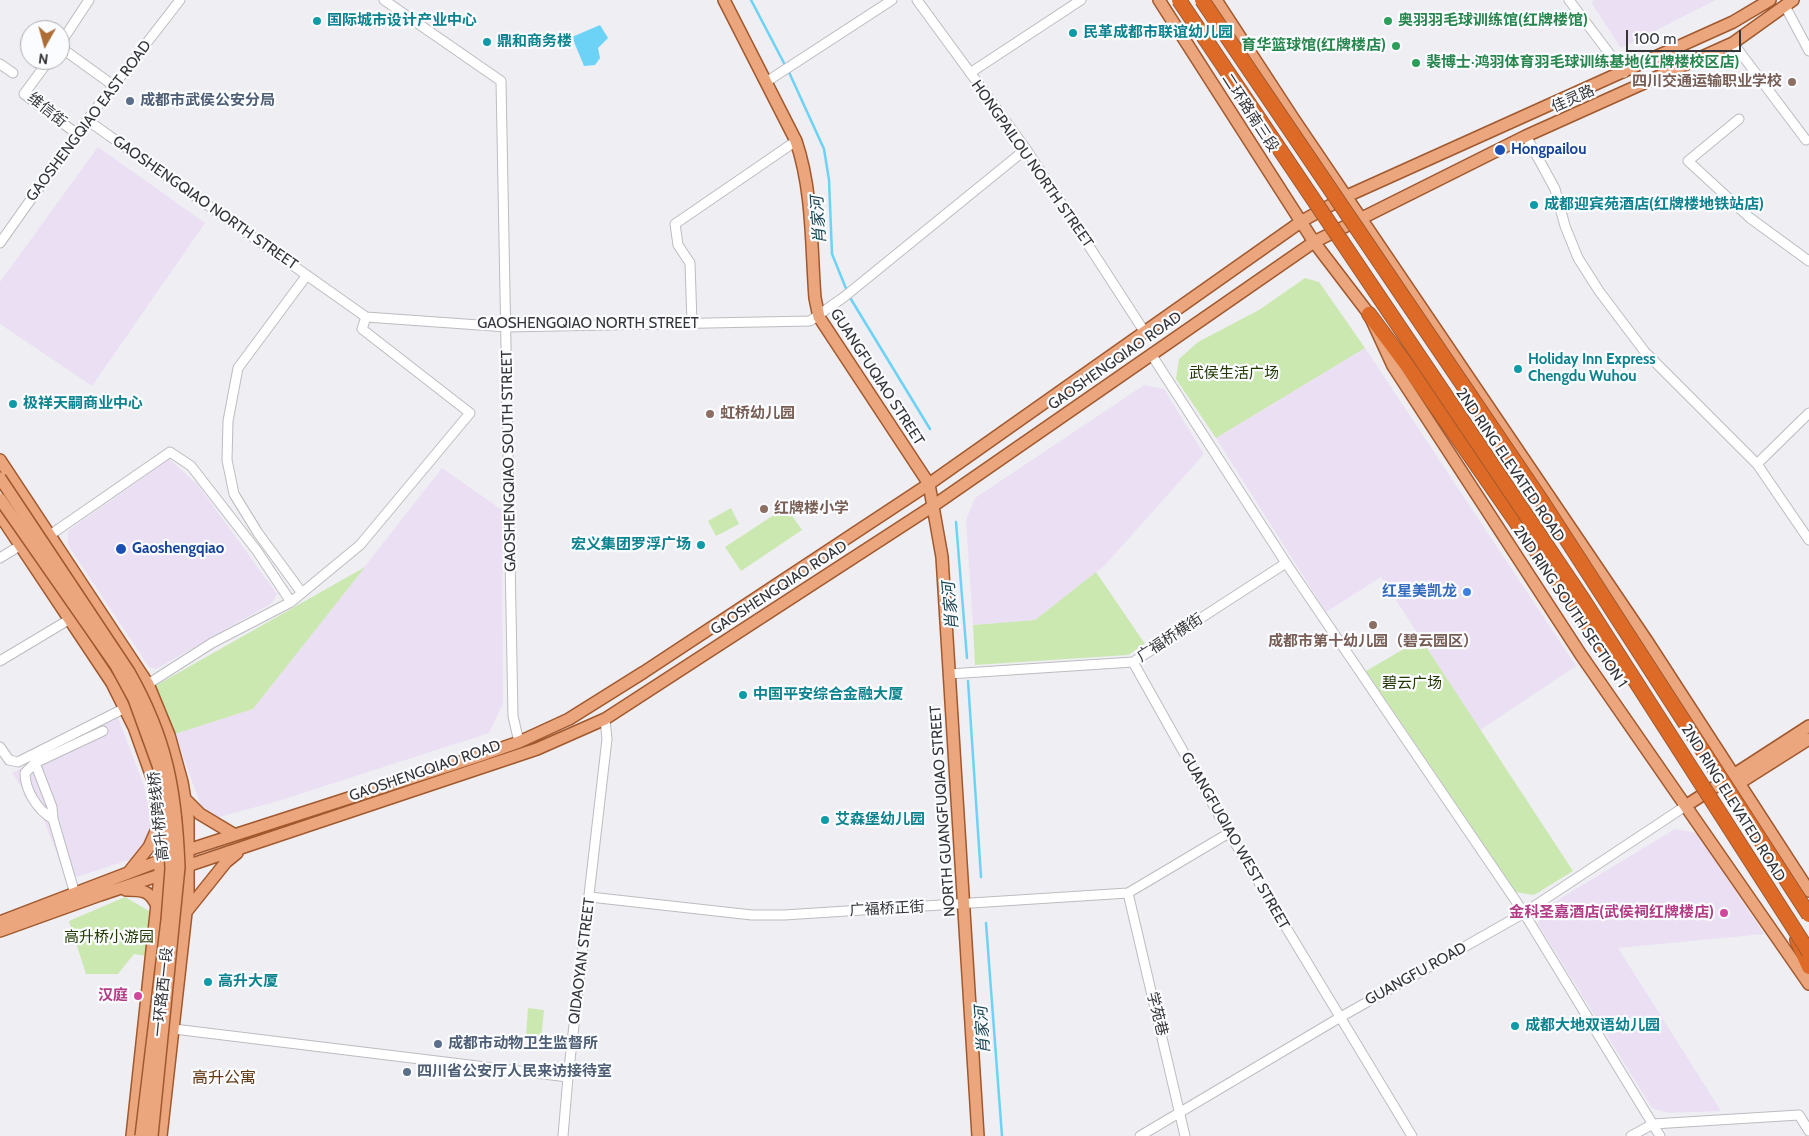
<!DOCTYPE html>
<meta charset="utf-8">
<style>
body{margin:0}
#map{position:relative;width:1809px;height:1136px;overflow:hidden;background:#eeeef3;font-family:Cabin,sans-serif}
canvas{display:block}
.north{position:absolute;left:20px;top:20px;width:50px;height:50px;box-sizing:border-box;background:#fbfcff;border:1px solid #acacaf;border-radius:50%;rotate:187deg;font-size:14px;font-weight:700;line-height:20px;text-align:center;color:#353537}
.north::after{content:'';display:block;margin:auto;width:18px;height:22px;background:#ad6d35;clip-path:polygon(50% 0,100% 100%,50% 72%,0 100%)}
.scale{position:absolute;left:1626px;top:30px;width:115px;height:22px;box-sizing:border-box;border:2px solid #353537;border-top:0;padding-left:6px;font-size:15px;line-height:18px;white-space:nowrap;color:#353537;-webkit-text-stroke:4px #fbfcff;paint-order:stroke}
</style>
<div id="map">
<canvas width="1809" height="1136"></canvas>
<div class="north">N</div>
<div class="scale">100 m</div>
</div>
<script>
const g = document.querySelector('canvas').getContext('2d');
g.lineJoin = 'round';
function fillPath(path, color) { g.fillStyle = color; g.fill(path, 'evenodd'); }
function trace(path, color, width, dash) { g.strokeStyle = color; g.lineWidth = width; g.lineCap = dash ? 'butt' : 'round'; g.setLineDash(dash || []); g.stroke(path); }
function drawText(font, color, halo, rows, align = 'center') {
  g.font = font + ' Cabin,"Noto Sans SC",sans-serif'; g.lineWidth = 4.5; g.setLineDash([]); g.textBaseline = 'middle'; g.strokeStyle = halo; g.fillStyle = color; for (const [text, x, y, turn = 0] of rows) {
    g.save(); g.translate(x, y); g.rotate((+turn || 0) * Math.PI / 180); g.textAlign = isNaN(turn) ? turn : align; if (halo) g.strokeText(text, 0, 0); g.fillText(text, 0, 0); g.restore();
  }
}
fillPath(new Path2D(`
 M1595 0H1716L1621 48 1591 2Z
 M98 147 205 223 92 386 0 324V282Z
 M1365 348 1576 666 1480 730 1381 577 1326 612 1216 438Z
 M1144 385 1164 389 1204 454 1105 565 1035 620 973 625 966 520 975 498Z
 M169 459 198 485 277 594 272 603 156 669 149 667 68 545V531Z
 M442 468 502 510 503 703 489 733 278 801 219 817 201 806 175 734 253 709Z
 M118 718 144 786 153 830 138 857 67 880 43 818 12 773Z
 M1675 829 1697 833 1764 934 1618 948 1721 1111 1668 1113 1652 1108 1538 924 1543 909Z`), '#ebdff4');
fillPath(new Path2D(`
 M1305 278 1319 282 1365 348 1216 438 1176 379 1179 359 1198 342 1259 310Z
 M786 507 802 530 741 571 725 547Z
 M731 508 739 524 716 536 708 521Z
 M365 567 253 709 175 734 155 686Z
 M1096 572 1145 644 1128 655 975 665 973 625 1035 620Z
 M1421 639 1573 871 1534 895 1516 892 1366 671Z
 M125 897 149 911 146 956 134 954 118 974H86L69 921Z
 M528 1008 544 1010 541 1039 526 1038Z`), '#cce8b1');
fillPath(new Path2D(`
 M600 25 608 38 598 48 600 58 595 65 584 66 572 37Z`), '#6cd3f6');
trace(new Path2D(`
 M751 0 785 65
 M788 70 824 149 829 180 832 254 847 291
 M849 296 930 429
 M956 522 967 658
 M968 681 981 877
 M986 923 1002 1136`), '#6cd3f6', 2.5);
const minor = new Path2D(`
 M384 0 501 81 513 716 519 742
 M917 0 1026 149 1144 331
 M1569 0 1624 73
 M1785 6 1809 51
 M1733 43 1806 140
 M60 44 89 0
 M60 47 114 86
 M49 60 24 94 77 134
 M0 64 13 73
 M970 73 1081 0
 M766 82 892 0
 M1739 119 1688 161 1750 218 1809 261
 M87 120 366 317 507 327 810 321 844 297 1026 149
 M1526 136 1555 189 1565 226 1578 258 1599 291 1645 352 1757 464 1809 540
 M0 243 87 120 180 0
 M692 323 690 263 678 245 675 224 796 141
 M1151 354 1286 563 1524 913 1660 1136
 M1757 464 1809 413
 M50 535 170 452 191 466 257 551 291 602
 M0 558 21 545
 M302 593 258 533 234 494 227 460 228 421 238 368 307 275
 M0 661 70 619
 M1133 662 1229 833 1412 1136
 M949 674 1133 662 1286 563
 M148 684 212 643 291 602 360 545 470 413 362 329 366 317
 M0 747 9 760 18 762 125 708
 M35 763 52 807 53 819
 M1128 893 1185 1136
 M75 894 53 819C37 810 25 790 25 773L35 763 103 731
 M590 897 752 915H784L1128 893 1229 833
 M174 1029 568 1077 607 739 605 719
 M563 1136 568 1077
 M1140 1136 1339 1018 1524 913 1687 805
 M1631 1136 1653 1124 1799 1115 1809 1131`);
const major = new Path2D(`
 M724 0 796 141C813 191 811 246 815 298L819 317 929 484 942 557 978 1136
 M1159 0 1314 242 1369 314 1393 366 1581 655 1809 984
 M1216 0 1293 118 1647 641 1809 891
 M0 460 148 684 169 735 182 782 188 818V895L161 1136
 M0 515 112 683 134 727 154 783 159 822 160 876 132 1136
 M1733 787 1809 739
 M185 799 200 814 235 835
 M1687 805 1809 726
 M129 872 149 847 157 829
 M126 890C142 890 150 890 157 906
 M186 912 226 862 237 853
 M0 922 188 850 476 757 519 742 569 719 644 672 929 484 1302 221 1347 196 1733 22 1770 0
 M0 931 100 895 537 749 605 719 933 506 1314 242 1526 136 1733 43 1793 0`);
const highway = new Path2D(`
 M1369 314 1407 365 1594 634 1620 665
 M1797 940 1809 967`);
trace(minor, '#bcbcc1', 11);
trace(major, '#a2582d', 14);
trace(highway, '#a2582d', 16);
trace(minor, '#fff', 9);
trace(major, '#eba67d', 11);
trace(highway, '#dd6b27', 14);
const majorBridge = new Path2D(`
 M0 478 129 672C167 739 176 790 179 867L152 1136
 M0 499 115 664 134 699 159 768 169 823 171 869 167 920 141 1136`);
const highwayBridge = new Path2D(`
 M1179 0 1584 601 1809 952
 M1202 0 1543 503 1809 915`);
trace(majorBridge, '#a2582d', 14, []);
trace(highwayBridge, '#a2582d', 16, []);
trace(majorBridge, '#eba67d', 11);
trace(highwayBridge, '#dd6b27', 14);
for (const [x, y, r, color] of [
 [317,21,5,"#0f9aa8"],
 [1388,21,5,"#2e9e5b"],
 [1073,33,5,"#0f9aa8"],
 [487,42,5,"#0f9aa8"],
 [1396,46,5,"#2e9e5b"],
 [1416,63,5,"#2e9e5b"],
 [1792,82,5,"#8d6e63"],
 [130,101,5,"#5c6f8a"],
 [1500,150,6,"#1a4fb4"],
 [1534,205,5,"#0f9aa8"],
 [1518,369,5,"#0f9aa8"],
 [13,404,5,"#0f9aa8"],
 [710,414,5,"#8d6e63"],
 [764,509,5,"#8d6e63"],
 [701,545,5,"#0f9aa8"],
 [121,549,6,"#1a4fb4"],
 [1467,592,5,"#3f7fe0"],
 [1373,625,5,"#8d6e63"],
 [743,695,5,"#0f9aa8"],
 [825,820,5,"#0f9aa8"],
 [1724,913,5,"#d1479c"],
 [208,982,5,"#0f9aa8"],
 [138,996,5,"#d1479c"],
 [1515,1026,5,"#0f9aa8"],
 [438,1044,5,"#5c6f8a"],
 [407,1072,5,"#5c6f8a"]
]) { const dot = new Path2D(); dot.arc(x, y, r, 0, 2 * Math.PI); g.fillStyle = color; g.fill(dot); trace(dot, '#fbfcff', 2); }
drawText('bold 15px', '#0d838f', '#fbfcff', [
 ["国际城市设计产业中心",327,21],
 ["民革成都市联谊幼儿园",1083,33],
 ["鼎和商务楼",497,42],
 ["成都迎宾苑酒店(红牌楼地铁站店)",1544,205],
 ["Holiday Inn Express",1528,360],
 ["Chengdu Wuhou",1528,377],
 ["极祥天嗣商业中心",23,404],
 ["宏义集团罗浮广场",691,545,"right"],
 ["中国平安综合金融大厦",753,695],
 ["艾森堡幼儿园",835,820],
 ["高升大厦",218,982],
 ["成都大地双语幼儿园",1525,1026]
], 'left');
drawText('bold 15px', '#27864d', '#fbfcff', [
 ["奥羽羽毛球训练馆(红牌楼馆)",1398,21],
 ["育华篮球馆(红牌楼店)",1386,46,"right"],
 ["裴博士·鸿羽体育羽毛球训练基地(红牌楼校区店)",1426,63]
], 'left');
drawText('bold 15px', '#785e54', '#fbfcff', [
 ["四川交通运输职业学校",1782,82,"right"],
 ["虹桥幼儿园",720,414],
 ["红牌楼小学",774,509],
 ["成都市第十幼儿园（碧云园区）",1373,642,"center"]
], 'left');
drawText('15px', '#353537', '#fbfcff', [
 ["佳灵路",1573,99,-24],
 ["维信街",47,110,39],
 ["二环路南三段",1250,113,57],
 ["GAOSHENGQIAO EAST ROAD",89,121,-53],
 ["HONGPAILOU NORTH STREET",1032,164,55],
 ["GAOSHENGQIAO NORTH STREET",205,203,35],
 ["GAOSHENGQIAO NORTH STREET",588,324],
 ["GAOSHENGQIAO ROAD",1115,361,-35],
 ["GUANGFUQIAO STREET",877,377,57],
 ["GAOSHENGQIAO SOUTH STREET",509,461,-91],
 ["2ND RING ELEVATED ROAD",1510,465,56],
 ["GAOSHENGQIAO ROAD",779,588,-33],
 ["2ND RING SOUTH SECTION 1",1570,607,56],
 ["广福桥横街",1170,638,-33],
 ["GAOSHENGQIAO ROAD",425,771,-19],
 ["2ND RING ELEVATED ROAD",1733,803,58],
 ["NORTH GUANGFUQIAO STREET",943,811,-94],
 ["高升桥跨线桥",159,816,-96],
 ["GUANGFUQIAO WEST STREET",1235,841,60],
 ["广福桥正街",887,909,-3],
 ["QIDAOYAN STREET",582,961,-83],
 ["GUANGFU ROAD",1416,974,-29],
 ["一环路西一段",163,992,-84],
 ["学苑巷",1157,1014,76]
]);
drawText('bold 15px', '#4e5e75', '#fbfcff', [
 ["成都市武侯公安分局",140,101],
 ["成都市动物卫生监督所",448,1044],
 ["四川省公安厅人民来访接待室",417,1072]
], 'left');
drawText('bold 15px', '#164399', '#fbfcff', [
 ["Hongpailou",1511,150],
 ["Gaoshengqiao",132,549]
], 'left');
drawText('15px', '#223800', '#fbfcff', [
 ["武侯生活广场",1234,374],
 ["碧云广场",1412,684],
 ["高升桥小游园",109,938]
]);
drawText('bold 15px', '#366cbe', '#fbfcff', [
 ["红星美凯龙",1457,592]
], 'right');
drawText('bold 15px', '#b23c85', '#fbfcff', [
 ["金科圣嘉酒店(武侯祠红牌楼店)",1714,913],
 ["汉庭",128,996]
], 'right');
drawText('italic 16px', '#184655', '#fbfcff', [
 ["肖家河",819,220,-94],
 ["肖家河",951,606,-95],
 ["肖家河",983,1030,-94]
]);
drawText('16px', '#62370f', '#fbfcff', [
 ["高升公寓",224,1078]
]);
</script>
